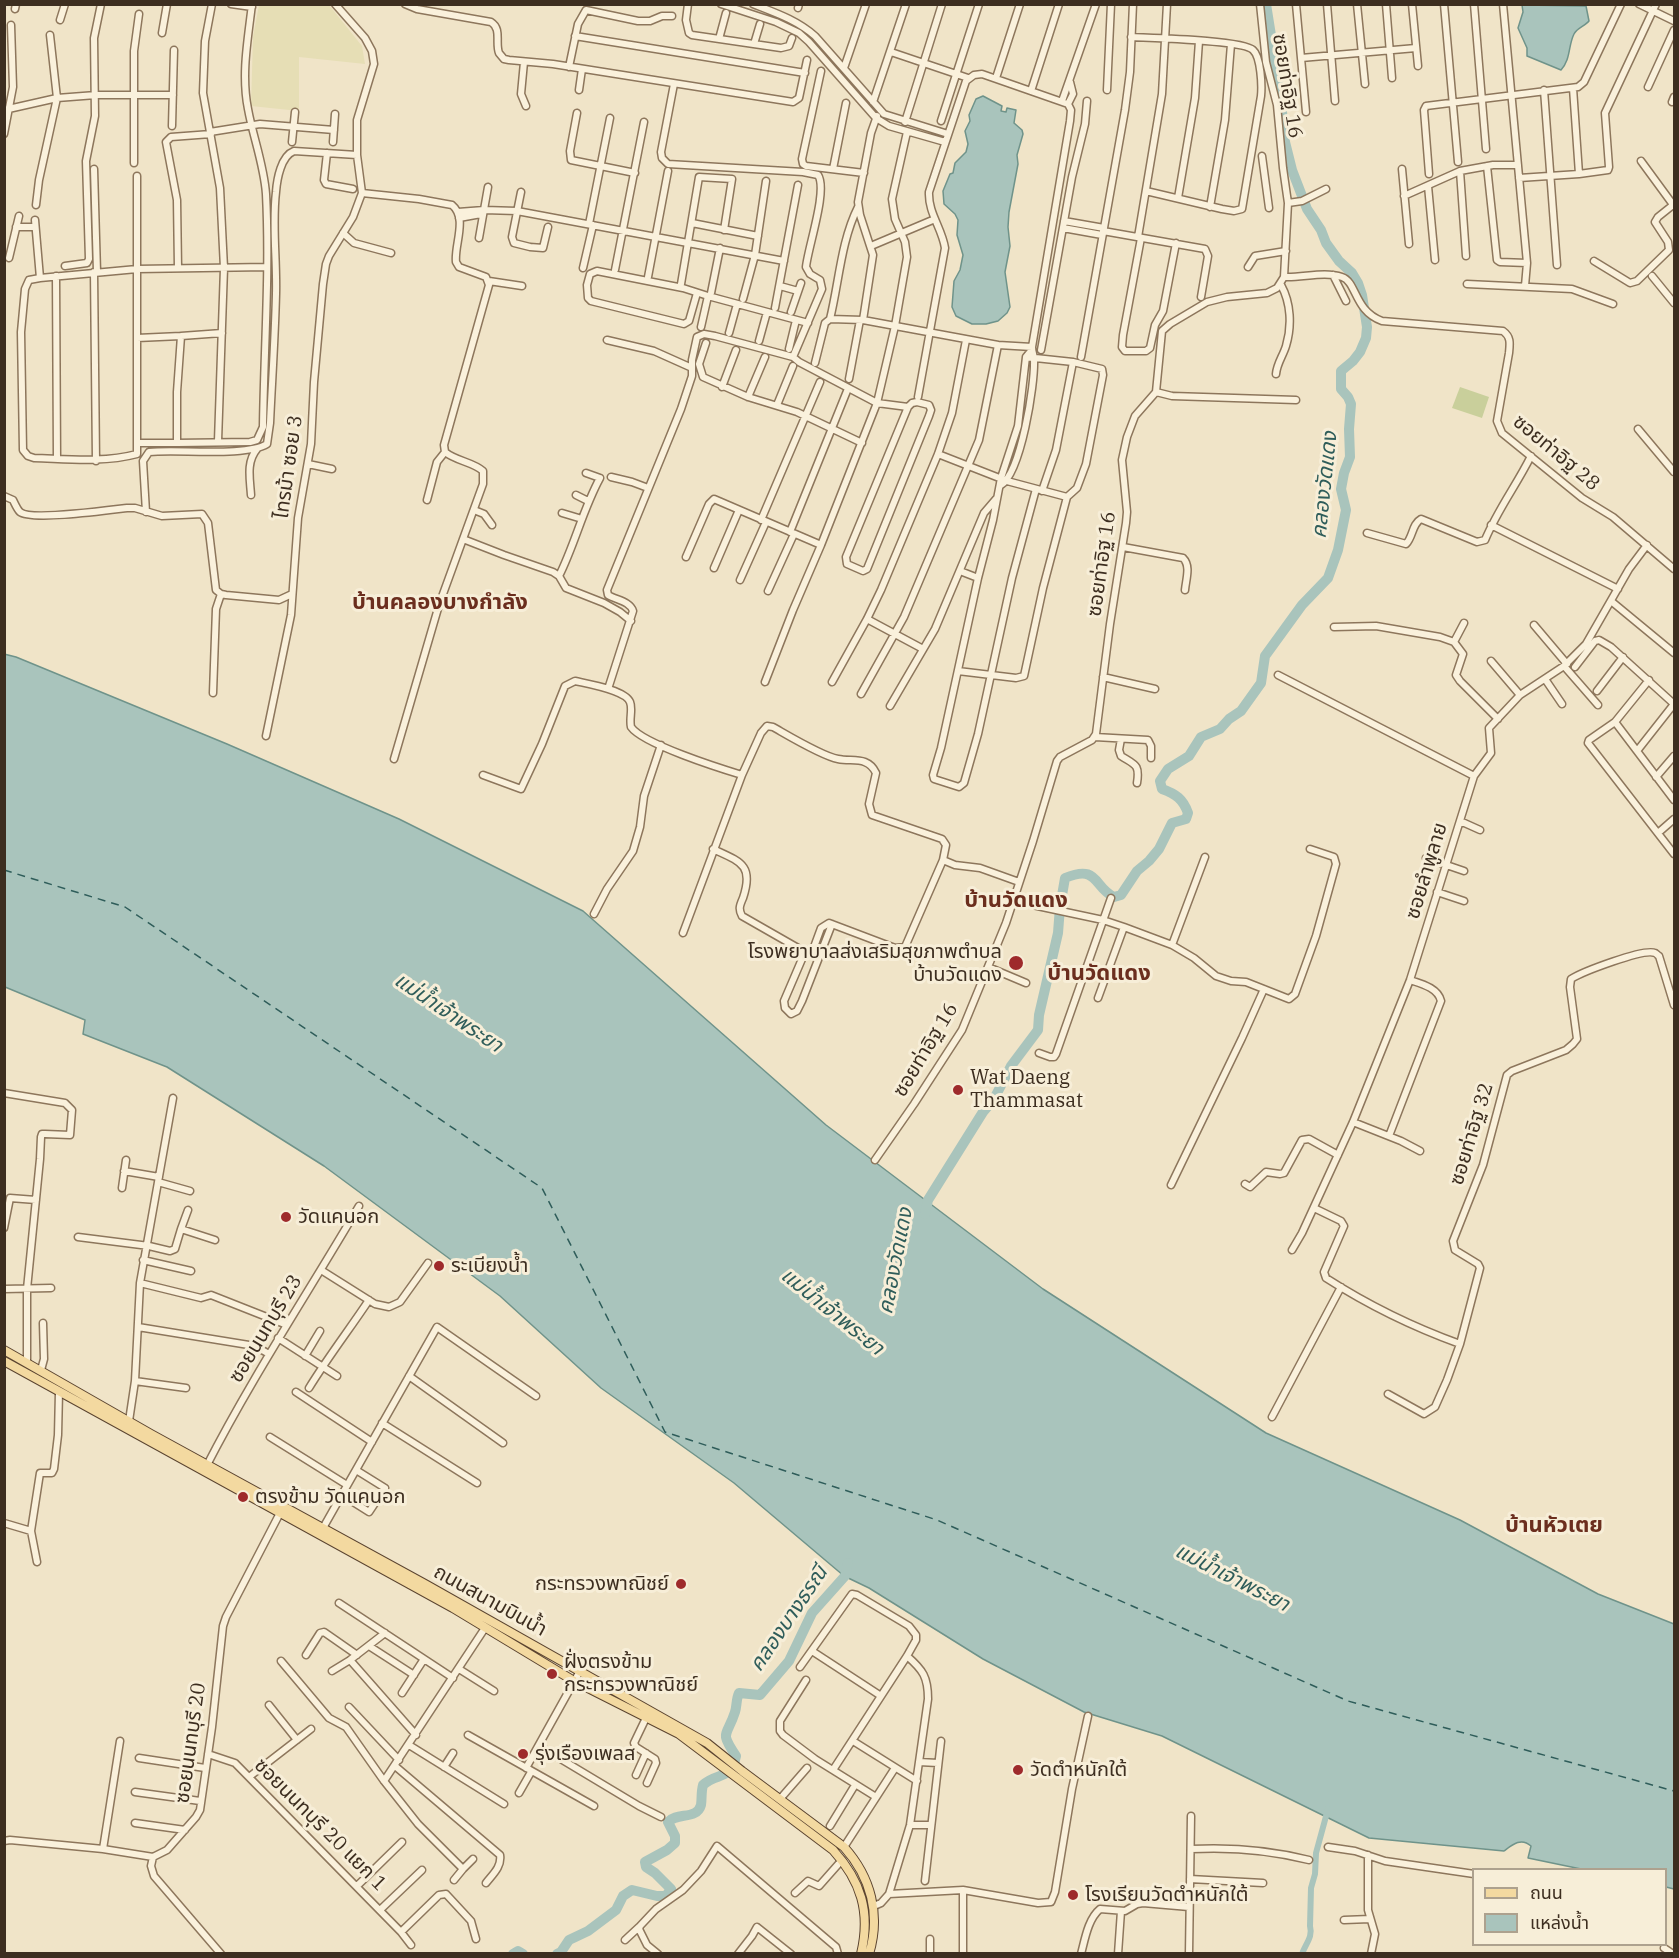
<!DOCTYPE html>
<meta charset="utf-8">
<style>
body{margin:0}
#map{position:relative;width:1679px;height:1958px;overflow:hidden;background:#f0e4c8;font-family:"IBM Plex Serif","Noto Sans Thai",serif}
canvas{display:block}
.frame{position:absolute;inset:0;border:6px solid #3d2e20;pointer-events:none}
.legend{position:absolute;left:1472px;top:1868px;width:195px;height:78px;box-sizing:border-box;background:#f7eed8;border:2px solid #ada18e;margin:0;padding:8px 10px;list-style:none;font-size:18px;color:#3d2e20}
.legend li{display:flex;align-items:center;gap:12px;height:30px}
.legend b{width:30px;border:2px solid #ada18e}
</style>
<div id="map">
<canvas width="1679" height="1958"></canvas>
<div class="frame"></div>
<ul class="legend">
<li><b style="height:8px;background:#f3d9a0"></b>ถนน</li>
<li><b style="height:16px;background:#a9c4bc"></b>แหล่งน้ำ</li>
</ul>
</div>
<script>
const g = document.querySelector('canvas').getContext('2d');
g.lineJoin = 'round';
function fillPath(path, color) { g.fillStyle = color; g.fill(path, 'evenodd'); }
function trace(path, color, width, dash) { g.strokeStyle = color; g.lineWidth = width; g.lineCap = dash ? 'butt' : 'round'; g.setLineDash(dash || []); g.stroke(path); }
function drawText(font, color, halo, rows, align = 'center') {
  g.font = font + ' "IBM Plex Serif","Noto Sans Thai",serif'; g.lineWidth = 6; g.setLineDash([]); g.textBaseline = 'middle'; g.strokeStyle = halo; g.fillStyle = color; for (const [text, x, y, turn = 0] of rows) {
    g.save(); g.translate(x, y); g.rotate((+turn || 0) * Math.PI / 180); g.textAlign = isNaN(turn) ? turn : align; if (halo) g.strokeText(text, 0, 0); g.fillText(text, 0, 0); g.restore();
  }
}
fillPath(new Path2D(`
 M259 5H329L362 46 365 64 299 57V111L251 106 253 37Z`), '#e6deb5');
fillPath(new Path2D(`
 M1460 387 1489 397 1482 418 1452 408Z`), '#c9cf9b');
const water = new Path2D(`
 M1522 5 1586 6 1589 21C1585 26 1577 28 1574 34 1568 46 1571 59 1561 70L1527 56V48L1518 28 1523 12Z
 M983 96 1002 106 1001 111 1006 112 1007 108 1016 110 1014 123 1022 130 1023 134 1017 155 1018 164 1009 212 1008 227 1010 246 1005 272 1010 307 1007 313 998 321 986 324H972L956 316 952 307 954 281 960 270 963 255 957 235 958 220 955 214 944 204 943 191 950 174 953 173 955 163 966 152 968 144 965 131 970 121 969 115 976 99Z
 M4 654 16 657 227 744 399 819 583 911 826 1125 1043 1289 1266 1433 1460 1520 1598 1594 1674 1624V1889L1666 1887V1870L1581 1869 1528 1858 1531 1846C1521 1837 1512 1845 1504 1851L1369 1838 1162 1736 1084 1712 983 1659 869 1588 844 1576 734 1483 601 1388 500 1296 324 1166 167 1067 83 1034 85 1020 5 987Z`);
fillPath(water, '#a9c4bc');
trace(water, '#6f938a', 1.5);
trace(new Path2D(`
 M1302 1954C1306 1943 1313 1937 1310 1926L1311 1888 1315 1874 1316 1853 1328 1809`), '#a9c4bc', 6);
trace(new Path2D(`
 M925 1214 928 1200 983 1112 994 1099 1011 1066 1038 1030 1039 1015 1058 933 1060 907 1065 878C1099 864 1093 887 1114 897L1121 895 1137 871 1149 861 1159 849 1172 823 1186 819 1188 813C1183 799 1176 794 1162 789L1160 781 1168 769 1189 756 1201 737 1220 729 1229 719 1241 711 1261 683 1265 656 1302 605 1328 578 1338 550 1346 510 1341 489 1344 473 1350 457 1349 429 1351 404 1348 397 1341 389V371L1353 361 1360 352 1366 338 1367 327 1362 295 1358 283 1352 273 1339 261 1326 243 1321 230 1307 209 1292 170 1285 142 1280 92 1266 4
 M513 1954 518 1951 523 1954
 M557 1954 561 1952 569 1940 588 1931 616 1910 623 1896 632 1890 657 1896H666L671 1889 655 1873 646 1867 645 1862 667 1850 675 1843V1836L668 1822C677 1812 697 1820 701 1805 702 1799 701 1792 703 1785 717 1772 731 1781 736 1756 719 1731 727 1737 735 1712 737 1706 736 1699 739 1693L760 1695 789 1661 812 1613 845 1576 848 1563`), '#a9c4bc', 10);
trace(new Path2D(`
 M4 870 125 907 542 1188 665 1432 937 1520 1348 1701 1674 1791`), '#2f5d5a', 1.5, [8, 6]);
const minor = new Path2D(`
 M212 4 205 41 203 93 220 188 224 268 218 441
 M231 4 252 7
 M405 4 417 9 491 22C502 29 495 42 499 53L504 59 509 60 553 64 793 102 799 98 807 60
 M688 4 686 20 689 33 692 35 781 48 789 46 792 38
 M721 4 776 22 799 33 809 42 876 118 889 126 945 142
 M753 4C776 13 797 20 815 36L884 114 948 134
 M1296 4 1306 112
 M1327 4 1335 101
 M1357 4 1365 84
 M1386 4 1392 78
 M1412 4 1418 66
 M1444 4 1458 162
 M1474 4 1486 149
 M1503 4 1527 263 1525 286
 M1639 4 1674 21
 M798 8 799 4
 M15 9 16 4
 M60 20 65 4
 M162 33 167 4
 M575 36 805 73
 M1131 37C1150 38 1243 40 1253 50 1261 57 1262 86 1261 96L1242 209 1234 211 1222 209 1146 191
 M719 39 726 13
 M754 44 760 24
 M891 52 968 78
 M1301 58 1416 48
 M524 62 521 94 526 106
 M569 67 578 24 586 10 638 21H650L662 16H672
 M844 68 866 4
 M821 71 802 159 803 164 806 166 864 173
 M996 78 1020 4
 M674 84 661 152 662 158 668 164 803 172 818 175C828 190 808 247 806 267L810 274 820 280 822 289 793 357
 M1648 87 1674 30
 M1573 88 1579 174
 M579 90 582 69
 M1107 90 1111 4
 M1544 90 1557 265
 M1031 91 1059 4
 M1062 101 1096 4
 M873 102 906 4
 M1672 102 1674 97
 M4 110 57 98 96 95H173
 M577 113 570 151 571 160 635 173
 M941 121 979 4
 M905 122 942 4
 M172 126 174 50
 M210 132 260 124 334 130
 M4 134 13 87 11 25
 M292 142 295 112
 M333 142 335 114
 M327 153 324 180 326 184 353 189
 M1262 156 1269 208
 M1641 161 1674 206
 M134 163V51L139 14
 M1487 166 1497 260 1500 262 1527 263
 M94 169 97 272
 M833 169 846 103
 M1402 169 1409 244
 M1460 171 1466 256
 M1429 174 1424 110 1426 106 1578 87 1584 82 1621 4
 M1519 178 1579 174 1608 170 1609 167 1605 113 1656 4
 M1428 186 1435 260
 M521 192 512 237 514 243 530 247 543 248 548 227
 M362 193 419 199 452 205C468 218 454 245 456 262L459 267 486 277 489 285 444 445 445 452C456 461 473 462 483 471V484L439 605 394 759
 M1404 196 1460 171 1493 165H1518
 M1178 198 1195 98 1199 41
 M1288 203 1302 201 1326 189
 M36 205 39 180 57 98 50 35
 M1210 207 1225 120 1231 44
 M458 212 484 210 517 211 784 261
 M459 218 481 214
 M35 220 40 278 137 269 267 267
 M1064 221 1104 228
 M692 223 758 236
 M589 224 610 118
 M16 227H35
 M1063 228 1102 235
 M1103 231 1205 249 1208 256 1201 297
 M343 233 354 243 391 253
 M1138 237 1162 94 1167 4
 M479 238 488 187
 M1141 238 1123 335 1122 347 1125 351H1146L1150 348 1155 325 1163 311 1176 243
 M871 246 935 219
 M9 258 19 216
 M1594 261 1630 283 1637 281 1669 250 1668 242 1655 222 1658 217 1673 205
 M65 266 87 263 89 259 86 161 95 116 94 38 101 4
 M1248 267 1255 256 1286 251
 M178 268 177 200 166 142 171 137 211 134
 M583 268 593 225
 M615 270 644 122
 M94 272 96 461
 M1333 275 1346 301
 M56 276 57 459
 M1652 276 1674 303
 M648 277 668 171
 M1284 277C1303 278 1324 271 1342 277 1357 282 1354 311 1382 321L1503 331C1511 337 1510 343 1509 353L1497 421 1502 433 1582 498 1613 517 1674 569
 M40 278 29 280 25 289 21 332 23 450 28 456 34 458C68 459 103 463 137 454V176
 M489 281 522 286
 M681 284 699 177 732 179 724 230
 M1467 284 1572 289 1613 304
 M780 286 798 291
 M697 293 689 321 684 324 591 301 588 298 587 285 590 274 597 271 683 288 708 296
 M711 293 720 248
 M743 299 755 255 766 181
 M775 308 798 185
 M791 312 801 283
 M830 319 863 320 998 345 1032 347
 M863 320 873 255 860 215 858 202 871 133 877 116
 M701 327 708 296 808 323
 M222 333 181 336 177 392V443L250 442 257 440 263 427C264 350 270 272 266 194 264 165 253 137 248 109 241 74 248 39 252 4
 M729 333 737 304
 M137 338 181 336
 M607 340 654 351 692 368
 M759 341 767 312
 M706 343 699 364 703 377 748 397 797 412 862 443
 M789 349 796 320
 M1041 350 1072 177 1085 124 1087 101
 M1031 351 1026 357 1018 426 1001 478 993 520 978 578 941 748 933 775 934 779 959 787 964 783 978 734 1012 578 1036 489
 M1081 357 1125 110 1130 72 1133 4
 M815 363 825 323 830 319C839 282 841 241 858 207
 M1276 374C1277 363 1283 356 1286 346 1292 326 1291 303 1281 285
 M849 379 860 320
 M722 387 736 350
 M1156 392 1172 396 1296 400
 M748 397 765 357
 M918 397 945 248C942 228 928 213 929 192L966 81 974 75 982 74 1068 104
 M917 402 929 405 931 410 929 416 867 569 863 571 847 564 846 557 908 407 912 403Z
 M777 405 793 366
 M1638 429 1674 472
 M137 443H177
 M938 454 1007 481 1067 497
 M308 464 332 469
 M611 477 632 482 648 488
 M1001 485C1021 472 1035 385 1034 360 1034 355 1032 352 1032 347L1070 121 1071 110 1068 104 1073 94 1070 82
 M1042 491 1056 450 1073 362
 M251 495C250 479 246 462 257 449
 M576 495 588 501
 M4 496 13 500C15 504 17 509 20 512 31 521 110 510 127 508H135L162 516 202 514 208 523 216 590 221 594 226 595 279 600 292 594
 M427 500 437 462 445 452
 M474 510 484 514 492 525
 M146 512 143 461 149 452C177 449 247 457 267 444L270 423C272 380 275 337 276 294 277 260 272 225 276 192 277 179 281 156 294 151L357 155
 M562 513 582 519
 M761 520 820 382
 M1491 525 1618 589
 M790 532 847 391
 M1367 533 1406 544C1413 537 1412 524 1421 519L1477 542 1485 540C1498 509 1516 486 1531 456
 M463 539 504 555 553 572 559 576 566 588 604 603 620 612 631 621
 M1123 547 1183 558C1191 566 1186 579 1185 590
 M686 557 709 504 714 499 821 545
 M714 568 739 510
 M960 571 978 578
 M559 576C575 544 583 509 600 478L586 473
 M740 580 766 522
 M768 591 794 534
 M1611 601 1674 653
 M867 619 923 649
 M1534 625 1567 664
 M1334 627 1376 626 1440 637 1454 642 1463 654 1456 675 1460 681 1498 719
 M1454 642 1464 623
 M1491 661 1520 695
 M1564 666 1598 705
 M1575 667 1595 641 1599 640 1611 647 1674 704
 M958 671 1016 678 1024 676 1043 588 1067 497 1077 488 1086 464 1103 375 1102 369 1073 362 1026 357
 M1278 675 1474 776
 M1103 677 1155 689
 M1545 679 1562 704
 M1649 680 1615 722 1589 740 1588 743 1674 854
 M765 682 793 610 821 545 877 403 895 326 907 257 905 242 895 219 892 199 907 132
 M832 682 867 619 881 590 938 454 952 413 966 340
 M608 689 633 611C630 601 616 600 608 595L607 590 681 409 692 376V360L697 337 704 334 715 336 793 357 799 362 877 403 908 407
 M1597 691 1623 657
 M213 693 216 609 221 594
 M861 694 904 617 979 440 998 345
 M890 706 935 629 984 513 996 499
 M1615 722 1674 800
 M266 736 291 615 298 518 311 444 314 382 323 284 326 264 329 256 353 217 362 193 357 155V120L374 64 372 51 365 38 335 4
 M1095 737 1148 740 1151 746V758
 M1121 739 1119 750 1121 756C1135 765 1140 764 1137 783
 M1637 751 1674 704
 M483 775 521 789 542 744 565 686 575 681C588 684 625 690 630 702 633 709 629 719 631 727 643 744 719 768 742 775
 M1656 777 1674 756
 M1460 821 1480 830
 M1658 833 1674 819
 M713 849C741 862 754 865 743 898 740 905 738 909 742 916L805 952 814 947 821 928 829 923 895 948 905 947 943 860
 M1426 858 1464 871
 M1437 892 1464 901
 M1014 901 1103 920 1124 927 1172 945 1194 958 1216 976 1231 981 1246 982 1289 999 1295 994 1316 936 1336 864 1334 857 1310 849
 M594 914 607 889 633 851 640 827 644 796 661 745
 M683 933 742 775 761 733 767 726 773 727C789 736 822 756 838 759 853 762 868 756 876 773L869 804 872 815 942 839 946 845 943 860 955 865 980 868 1019 882
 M1172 945 1205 857
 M805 952 784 1001 785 1008 791 1014 797 1011 802 1001 832 924
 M988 967 1026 983
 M1098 998 1124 927
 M1039 1053 1050 1057H1054L1056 1054 1111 898
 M4 1093 65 1103 72 1110 70 1135 45 1134H42L41 1137 40 1159 27 1289V1362
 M1353 1122 1401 1141 1420 1151
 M1389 1136 1441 1001C1438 988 1422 984 1410 980
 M875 1160 914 1104 962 1030 1006 923 1033 841 1057 761 1060 757 1092 740 1096 734 1110 624 1126 523 1127 512 1122 460 1127 437 1135 416 1156 392 1162 331 1170 324 1207 302 1227 297 1267 293 1277 288 1284 277 1288 203 1283 168 1277 105 1266 62 1260 4
 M124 1171 159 1177
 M158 1182 190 1191
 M1245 1184 1250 1187 1266 1172 1280 1174 1284 1173 1302 1140 1309 1139 1338 1155
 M1171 1185 1242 1038 1264 989
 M122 1188 126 1160
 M1314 1208 1341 1221 1344 1226 1324 1272 1326 1278C1368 1305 1413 1327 1460 1344
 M4 1228 10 1198 36 1200
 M181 1229 188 1210
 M78 1237 149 1246 170 1251 175 1249 181 1229 215 1240
 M1292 1250 1302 1233 1353 1122 1410 980 1474 776 1491 753 1489 728 1520 695 1564 666 1586 644 1629 569 1647 545
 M143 1260 191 1271
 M321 1270 375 1304 389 1307 400 1302 428 1263
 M140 1283 201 1298 211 1295 287 1325
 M4 1289 51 1288
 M138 1327 255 1346 269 1354
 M278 1338 337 1376
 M305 1356 320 1331
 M41 1370 44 1359 43 1323
 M409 1376 503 1443
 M135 1381 186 1388
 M309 1388C328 1357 349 1330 369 1300
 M296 1392 372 1442
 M1388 1394 1424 1414 1435 1407 1447 1380 1460 1344 1480 1268 1478 1264 1455 1250 1453 1241 1483 1165 1507 1075 1512 1071 1566 1050 1573 1044 1577 1039 1570 987 1571 979C1582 972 1644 948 1655 953 1656 953 1657 955 1659 956L1674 1005
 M1272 1417 1341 1287
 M129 1421 135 1381 140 1283 173 1098
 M382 1423 477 1483
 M270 1437 347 1485
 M206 1467C252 1377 308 1293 359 1206
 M342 1495 369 1512 385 1488 356 1470
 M4 1523 31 1531
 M323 1528 437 1327 536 1396
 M37 1562 31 1531 40 1473H52L54 1469 58 1435 59 1392
 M339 1603 453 1678
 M369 1646 414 1675
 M812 1651 881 1696
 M306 1655 320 1633 324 1632 357 1655
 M350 1660 416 1735
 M281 1661 329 1718 346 1727 384 1781 418 1824 463 1869 473 1859
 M800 1667 852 1594 857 1595 909 1626 916 1635V1640L907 1656 833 1770
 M459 1669 494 1691
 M332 1671 350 1660 385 1633
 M806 1680 780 1721V1731L783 1735 815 1759 876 1797
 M402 1693 424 1659
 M269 1705 297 1740
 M349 1707 399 1760
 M646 1718 634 1743 636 1747 655 1759 656 1763 647 1783
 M468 1735 594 1806
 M853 1741 917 1781
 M409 1745 504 1804
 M539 1746 639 1806 661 1817
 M208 1754 235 1763 401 1932 411 1945
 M139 1758 205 1768
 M919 1762 938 1763
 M395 1766 500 1855C502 1867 492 1875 486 1883
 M444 1767 453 1753
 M526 1768 580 1671
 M636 1775 646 1753
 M249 1777 311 1729
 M384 1781 485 1628
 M135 1792 200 1801
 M519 1793 531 1772
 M780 1799 807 1768
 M135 1823 185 1830
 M910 1825H931
 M830 1826 855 1785
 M4 1841 10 1840 103 1849 153 1857 167 1850 196 1817 200 1810 212 1727 223 1626 226 1617 280 1513
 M844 1847 895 1768
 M1328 1847 1355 1851 1385 1861 1474 1874
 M103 1849 120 1741
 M1191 1849C1230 1847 1270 1850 1309 1860
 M1368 1855V1910L1375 1934 1371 1954
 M153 1857 151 1866 154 1876 221 1954
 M1190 1879 1263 1883
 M454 1880 463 1869
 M925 1881 941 1741
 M357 1886 402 1842
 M795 1893 808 1881 819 1886 842 1860
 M889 1894 963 1890 1038 1903 1051 1902 1055 1892 1072 1789 1088 1716
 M874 1906 881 1903 889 1894 910 1825 928 1699C928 1677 923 1670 907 1656
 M380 1910 422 1870
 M1344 1920 1370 1919
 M401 1932 439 1895 446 1894 471 1921 476 1939
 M625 1940 639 1927
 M1664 1948 1673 1954
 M658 1954 647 1945 639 1929 640 1926 656 1909 683 1890 701 1871 717 1846 836 1947 838 1954
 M738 1954 752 1936 757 1927 791 1954
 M930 1954V1939
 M963 1954V1890
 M1081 1954C1085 1939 1088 1919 1100 1909L1125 1911 1137 1904 1143 1903 1189 1907
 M1118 1954 1121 1911
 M1189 1954 1191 1816`);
const major = new Path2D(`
 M4 1350 151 1434 425 1584 707 1743 742 1771 844 1847C871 1877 881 1915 869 1954
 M4 1361 453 1608 574 1681 679 1734 833 1850C861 1881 871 1912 861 1954`);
trace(minor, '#8d765c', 9);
trace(major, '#5b4430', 10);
trace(minor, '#faf1dc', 6);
trace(major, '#f3d9a0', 8);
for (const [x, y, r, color] of [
 [1016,963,8,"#9e2a2b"],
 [958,1090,6,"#9e2a2b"],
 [286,1217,6,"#9e2a2b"],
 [439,1266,6,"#9e2a2b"],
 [243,1497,6,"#9e2a2b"],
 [681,1584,6,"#9e2a2b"],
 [552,1674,6,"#9e2a2b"],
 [523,1754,6,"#9e2a2b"],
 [1018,1770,6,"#9e2a2b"],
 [1073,1895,6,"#9e2a2b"]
]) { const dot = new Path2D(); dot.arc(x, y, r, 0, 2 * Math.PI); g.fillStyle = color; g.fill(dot); trace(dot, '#f7eed8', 2); }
drawText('20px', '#3d2e20', '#f7eed8', [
 ["ซอยท่าอิฐ 16",1287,86,81],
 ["ซอยท่าอิฐ 28",1556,453,40],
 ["ไทรม้า ซอย 3",289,467,-82],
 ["ซอยท่าอิฐ 16",1102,564,-82],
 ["ซอยลำพูลาย",1427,871,-73],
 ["ซอยท่าอิฐ 16",926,1050,-59],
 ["ซอยท่าอิฐ 32",1472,1134,-73],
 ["ซอยนนทบุรี 23",266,1329,-59],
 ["ถนนสนามบินน้ำ",490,1601,29],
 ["ซอยนนทบุรี 20",191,1743,-82],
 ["ซอยนนทบุรี 20 แยก 1",320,1825,45]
]);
drawText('20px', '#3d2e20', '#f7eed8', [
 ["โรงพยาบาลส่งเสริมสุขภาพตำบล",1002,952,"right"],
 ["บ้านวัดแดง",1002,975,"right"],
 ["Wat Daeng",970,1078],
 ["Thammasat",970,1101],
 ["วัดแคนอก",298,1217],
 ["ระเบียงน้ำ",451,1266],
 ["ตรงข้าม วัดแคนอก",255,1497],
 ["กระทรวงพาณิชย์",669,1584,"right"],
 ["ฝั่งตรงข้าม",564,1662],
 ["กระทรวงพาณิชย์",564,1685],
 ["รุ่งเรืองเพลส",535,1754],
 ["วัดตำหนักใต้",1030,1770],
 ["โรงเรียนวัดตำหนักใต้",1085,1895]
], 'left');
drawText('italic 21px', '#2f5d5a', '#f7eed8', [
 ["คลองวัดแดง",1325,485,-84],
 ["แม่น้ำเจ้าพระยา",448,1013,34],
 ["คลองวัดแดง",896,1261,-79],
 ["แม่น้ำเจ้าพระยา",832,1312,39],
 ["แม่น้ำเจ้าพระยา",1232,1578,27],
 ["คลองบางธรณี",789,1619,-56]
]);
drawText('bold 22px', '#6b2e1e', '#f7eed8', [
 ["บ้านคลองบางกำลัง",440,603],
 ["บ้านวัดแดง",1016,901],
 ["บ้านวัดแดง",1099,974],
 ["บ้านหัวเตย",1554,1526]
]);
</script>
